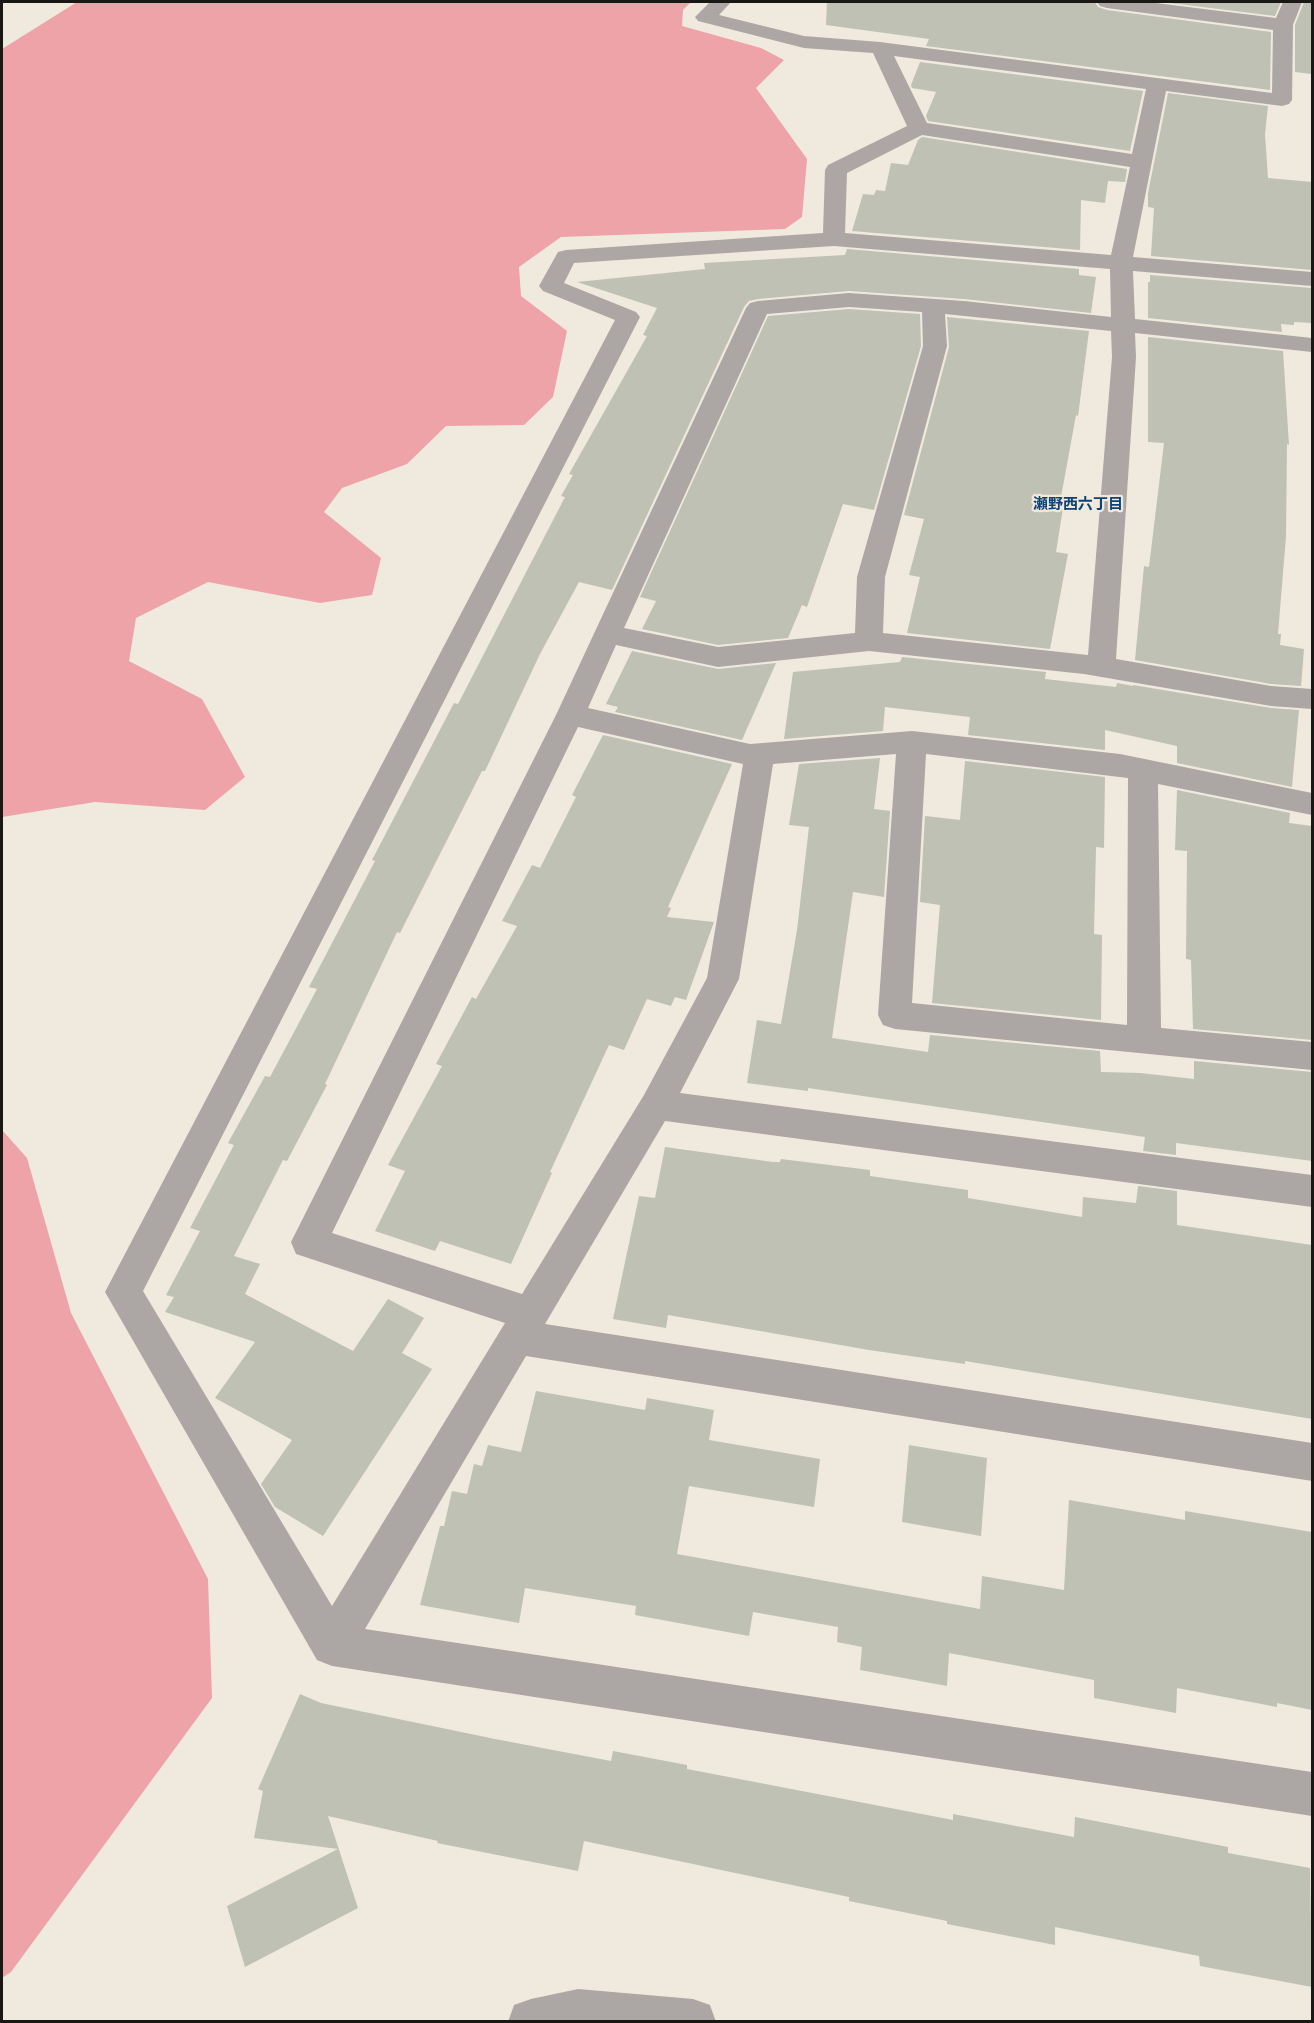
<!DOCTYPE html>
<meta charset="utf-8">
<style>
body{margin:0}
#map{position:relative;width:1314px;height:2023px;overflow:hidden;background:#f0e9dd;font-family:"DejaVu Sans",sans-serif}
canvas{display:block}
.frame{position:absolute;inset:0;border:3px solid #1a1814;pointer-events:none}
</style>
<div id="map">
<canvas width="1314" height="2023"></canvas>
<div class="frame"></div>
</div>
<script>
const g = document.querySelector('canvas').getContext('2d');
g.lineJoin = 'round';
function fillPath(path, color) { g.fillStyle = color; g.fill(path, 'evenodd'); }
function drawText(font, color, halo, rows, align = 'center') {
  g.font = font + ' "DejaVu Sans","Noto Sans JP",sans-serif'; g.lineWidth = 4.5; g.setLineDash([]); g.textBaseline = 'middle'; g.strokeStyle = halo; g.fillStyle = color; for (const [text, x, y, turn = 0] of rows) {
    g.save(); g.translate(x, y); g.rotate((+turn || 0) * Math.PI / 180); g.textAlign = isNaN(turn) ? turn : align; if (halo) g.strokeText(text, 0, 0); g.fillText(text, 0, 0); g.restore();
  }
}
fillPath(new Path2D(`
 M77 2H691L683 10 682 26 761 48 784 60 756 88 807 159 802 217 785 229 561 237 519 267 521 296 567 331 553 397 524 425 446 426 407 464 342 488 324 512 381 558 372 595 320 603 208 582 136 618 129 661 202 699 245 777 205 810 95 802 2 817V49Z
 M2 1130 27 1158 71 1313 208 1579 212 1698 11 1972 2 1978Z`), '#eda3a8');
fillPath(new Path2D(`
 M827 2H1095L1098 7 1107 10 1271 32 1270 90 926 46 929 39 826 25Z
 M1162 2H1281L1275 16Z
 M1304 2H1312V74L1295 72V25Z
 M920 62 1143 91 1130 151 928 121 926 116 936 92 912 88 911 85Z
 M1168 93 1268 106 1265 134 1268 178 1312 182V270L1151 256 1154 208 1148 207V193Z
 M922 137 1127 169 1125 182 1108 181 1105 203 1081 200 1080 250 852 231 863 194 874 195 876 190 885 191 891 163 908 165 918 140Z
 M847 249 1079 269V275L1096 277 1091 313 964 299 849 291 758 299 749 301 744 307 612 590 579 582 540 654 485 771H482L400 933 397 932 325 1084 327 1085 287 1161 283 1160 234 1256 260 1264 245 1294 353 1351 388 1299 424 1318 402 1353 432 1369 323 1536 275 1507 261 1484 292 1440 215 1398 255 1342 165 1312 174 1297 166 1295 200 1231 190 1228 234 1145 228 1143 265 1076 270 1077 317 989 309 987 375 861 372 860 454 703 458 704 565 497 561 496 573 475 569 474 647 336 643 335 657 308 577 282 705 269 704 263 845 255Z
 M1150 275 1312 288V323L1294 322V325L1281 324 1282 332 1148 318V282H1150Z
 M849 309 920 314 921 346 874 510 843 504 807 607 802 605 788 638 718 645 642 629 656 601 640 597 768 316Z
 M947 317 1089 331 1078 416 1076 415 1059 508H1063L1056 552 1068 554 1050 649 907 633 920 577 909 575 924 519 904 515 949 347Z
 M1148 337 1283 351 1289 445 1287 444 1286 536 1278 634H1281L1280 645 1304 649 1301 686 1271 684 1135 660 1144 566 1149 567 1164 443 1148 442Z
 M632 651 718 669 776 663 742 740 615 712 618 707 606 704Z
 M902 657 1046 672 1045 679 1116 687 1117 683 1133 686V685L1271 708 1299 710 1292 787 1177 763V746L1105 730V750L968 735 970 717 885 707 883 731 784 739 793 672 900 662Z
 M603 735 732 764 668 907 671 908 667 917 714 922 686 1000 675 997 671 1006 647 999 624 1050 609 1045 550 1172 552 1173 511 1264 440 1241 435 1251 375 1231 405 1171 388 1165 442 1066 436 1064 472 997 476 999 517 926 502 921 532 865 540 868 576 797 572 795Z
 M880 758 874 809 890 811 884 897 853 892 832 1038 928 1052 930 1035 1100 1051 1101 1072 1140 1073 1194 1079V1061L1312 1072V1161L1176 1143V1155L1143 1151 1145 1137 808 1088V1091L747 1083 757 1020 781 1024 797 930 809 827 789 825 799 764Z
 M965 761 1105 777 1104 848 1096 847 1094 934 1102 935 1101 1020 932 1003 940 905 920 902 925 816 960 820Z
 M1177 790 1290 813 1289 823 1312 826V1040L1193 1029 1191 960 1186 959 1187 851 1175 850Z
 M665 1147 773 1162H780L781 1159 870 1170V1176L968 1190V1198L1082 1217 1083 1197 1136 1203 1138 1186 1177 1191V1225L1312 1245V1419L965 1361V1364L869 1350 668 1315 666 1328 613 1319 639 1196 655 1198Z
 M536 1391 645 1410 647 1398 714 1410 709 1440 820 1459 814 1507 689 1486 677 1554 980 1609 982 1576 1064 1590 1069 1500 1185 1520V1511L1312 1532V1710L1277 1703V1707L1177 1688 1176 1713 1094 1698V1680L949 1653 947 1686 860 1670 862 1647 837 1642 838 1627 753 1612 749 1636 635 1615 636 1606 525 1588 519 1623 420 1605 440 1526H444L452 1491 467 1494 474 1464 482 1466 488 1445 521 1452Z
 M909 1445 987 1458 981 1536 902 1522Z
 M300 1694 321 1703 495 1739 611 1761 613 1751 687 1765V1769L953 1820V1814L1074 1837 1075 1817 1228 1847V1853L1310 1868 1312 1987 1200 1966 1199 1956 1055 1927V1945L947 1924V1921L849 1901V1897L584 1841 578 1871 437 1843 438 1841 328 1816 358 1908 245 1967 227 1906 338 1849 254 1838 263 1791 258 1789Z`), '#bec1b4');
fillPath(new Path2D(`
 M710 2H731L719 15 804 36 880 42 1272 93 1273 30 1107 8 1100 6 1097 2H1148L1276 18 1283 2H1302L1293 25 1292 100 1289 104 1282 106 1166 91 1133 257 1312 272V286L1133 271 1135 319 1312 338V352L1135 333 1136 357 1116 659 1271 686 1312 689V709L1271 706 1084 674 869 651 718 667 616 645 588 708 750 744 912 731 1120 754 1312 793V815L1158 784 1161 1028 1312 1042V1070L895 1029 883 1025 878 1015 896 754 773 764 739 979 680 1093 1312 1175V1207L665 1121 545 1324 1312 1443V1481L526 1356 365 1629 1312 1772V1816L332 1666 317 1660 105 1292 615 320 543 291 539 286 558 252 566 250 823 233 825 170 828 165 907 126 873 53 804 48 698 21 695 17ZM894 56 1146 89 1132 154 927 123ZM922 135 1130 167 1111 255 845 233 847 173ZM834 246 1110 269 1111 317 964 301 849 293 758 301 750 303 746 308 556 715 291 1242 296 1254 505 1323 332 1606 143 1291 640 317 636 312 564 283 574 263ZM849 307 922 312 923 346 857 577 855 633 718 647 624 628 767 314ZM945 314 1111 331 1112 357 1088 655 883 633 885 577 947 346ZM578 727 743 764 707 978 644 1095 522 1294 332 1233ZM926 754 1128 778 1127 1025 912 1003Z`), '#aca7a4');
fillPath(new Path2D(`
 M578 1989 693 1999 710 2005 716 2022H508L514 2005 531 1999Z`), '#aca7a4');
drawText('bold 15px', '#0f4274', '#f0e9dd', [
 ["瀬野西六丁目",1078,505]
]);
</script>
